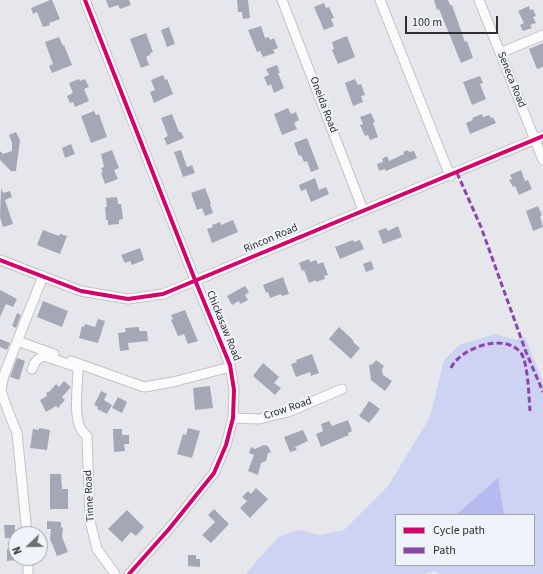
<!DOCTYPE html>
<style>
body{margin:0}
#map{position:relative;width:543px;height:574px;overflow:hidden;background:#e6e7ec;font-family:"Source Sans 3",sans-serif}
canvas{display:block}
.legend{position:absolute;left:395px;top:514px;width:140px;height:52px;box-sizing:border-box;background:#f1f3fb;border:1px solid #a3a4aa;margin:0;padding:5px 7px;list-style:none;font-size:12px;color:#2e2e31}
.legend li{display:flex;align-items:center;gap:8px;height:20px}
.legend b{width:20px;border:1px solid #a3a4aa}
.north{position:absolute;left:8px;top:526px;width:40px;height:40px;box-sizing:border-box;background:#f1f3fb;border:1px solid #a3a4aa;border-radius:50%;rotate:248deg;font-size:11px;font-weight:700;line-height:16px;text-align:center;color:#2e2e31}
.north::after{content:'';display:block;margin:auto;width:14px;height:18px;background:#6e6f72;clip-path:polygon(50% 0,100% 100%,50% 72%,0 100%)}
.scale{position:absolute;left:405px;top:16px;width:93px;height:18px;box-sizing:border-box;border:2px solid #2e2e31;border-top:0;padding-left:5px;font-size:12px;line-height:14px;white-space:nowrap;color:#2e2e31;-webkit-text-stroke:3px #f1f3fb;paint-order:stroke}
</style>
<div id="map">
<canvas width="543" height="574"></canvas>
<ul class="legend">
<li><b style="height:5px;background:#d6006c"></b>Cycle path</li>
<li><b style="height:5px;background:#8e44ad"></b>Path</li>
</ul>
<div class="north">N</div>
<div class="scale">100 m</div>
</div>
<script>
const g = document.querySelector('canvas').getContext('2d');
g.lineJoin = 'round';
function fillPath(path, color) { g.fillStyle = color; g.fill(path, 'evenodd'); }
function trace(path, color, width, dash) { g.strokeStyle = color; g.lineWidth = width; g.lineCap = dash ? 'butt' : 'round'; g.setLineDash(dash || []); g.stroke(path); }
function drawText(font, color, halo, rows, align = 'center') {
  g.font = font + ' "Source Sans 3",sans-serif'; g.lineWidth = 4; g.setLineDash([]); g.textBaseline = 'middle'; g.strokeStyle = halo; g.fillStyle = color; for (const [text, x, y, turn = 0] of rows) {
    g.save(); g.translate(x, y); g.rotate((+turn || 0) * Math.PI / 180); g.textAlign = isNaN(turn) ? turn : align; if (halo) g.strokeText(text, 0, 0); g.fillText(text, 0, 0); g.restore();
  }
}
fillPath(new Path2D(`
 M495 334 516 340 525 337 543 382V574H440L435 571 424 574H246L258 559 279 537 298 530 320 535 344 530 388 486 430 417 444 360 459 345ZM396 515H534V565H396Z`), '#ced3f3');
fillPath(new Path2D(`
 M498 478 504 515H456Z`), '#b5bbf0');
fillPath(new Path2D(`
 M50 0H52L60 19 49 23 50 25 43 27 37 12 33 14 31 8Z
 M106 0H129L131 5 120 9 118 5 109 8Z
 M237 0H248L250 18 243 19 242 12H238Z
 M434 0H448L450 5H452L465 42 467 41 473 58 461 63 439 9 437 10Z
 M324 3 326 8 329 7 334 18 331 19 334 26 324 30 314 7Z
 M529 6 530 10 533 9 536 16 533 17 536 23 530 25 532 28 523 31 520 25 524 23 518 11Z
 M261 26 265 38 269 37 270 40 274 38 278 48 273 50 275 53 263 57 260 51 257 52 248 30Z
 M169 27 175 44 167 47 161 30Z
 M146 33 153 52 150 53V55L146 57 149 65 141 68 130 39Z
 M347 36 355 57 338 64 332 50 334 49 332 42Z
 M59 37 63 46 64 45 72 65 52 73 49 66 53 64 45 42Z
 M543 43V67L537 69 529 49Z
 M277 65 280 73H278L284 88 274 93 271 84 268 86 264 77 269 75 266 69Z
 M163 75 165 80 167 79 173 94 154 103 150 92 155 90 151 80Z
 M480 76 483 83 480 84 486 99 472 105 463 82Z
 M79 79 80 81 85 79 89 87 84 89 89 101 75 107 73 102 70 103 67 96 73 93 69 83Z
 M355 79 358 85 361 84 365 95 361 96 363 102 353 106 345 83Z
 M288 108 291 114 296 112 299 120 294 123 297 129 282 135 274 114Z
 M94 111 96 115 99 114 107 137 91 143 81 116Z
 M371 113 375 122 373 123 378 137 370 140 368 135 365 136 360 125 363 124 360 117Z
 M172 114 179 132H181L184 138 167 145 164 138 168 136 161 118Z
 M482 114 483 117 489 115 491 118 493 117 496 123 470 134 466 123 473 120 472 118Z
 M16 132 20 140 16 171H11L0 160V151L3 154 12 151V143L9 135Z
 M307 138 319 169 311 172 307 161 304 162 301 155 299 156 294 143Z
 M71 144 75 154 65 158 62 148Z
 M112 150 119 168 114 170 118 179 105 184 101 173 103 172 101 168 104 167 101 154Z
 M181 150 187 167 192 165 195 173 183 177 174 152Z
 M408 150 409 152 414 151 417 158 386 171 385 169 379 171 377 164 383 162 382 159 387 156 389 161 404 154 403 152Z
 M521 170 525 181 528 180 532 189 519 195 515 186 513 187 509 180 512 179 510 175Z
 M315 178 319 190 326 187 329 194 311 202 306 189 301 191 299 185Z
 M1 188 3 193 10 191 12 197 5 200 13 224 3 227 0 217Z
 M205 188 211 203 210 204 213 213 205 216 202 208 197 210 191 193Z
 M117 197 118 204H121L123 219 119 220V224L108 225V220H106L105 207H107L106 198Z
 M538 206 542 215 540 216 543 227 533 231 526 211Z
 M233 220 238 232 212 243 207 229 213 227 212 225 220 222 221 225Z
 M398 226 402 237 383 244 378 231 386 228 388 231Z
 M43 230 59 236 60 234 67 236 60 254 37 245Z
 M353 240 354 242 360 240 364 249 340 259 335 247Z
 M140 248 144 260 132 265 130 261 125 263 121 255Z
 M309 259 310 262 316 260 318 264 323 262 328 275 324 276 325 279 316 282V280L309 283 304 270 302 271 299 263Z
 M371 261 374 269 366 272 363 264Z
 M283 277 289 294 282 296 281 294 270 298 268 292 266 293 263 285Z
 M245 286 249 292 245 295 248 300 240 304 239 301 232 305 227 296Z
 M0 290 17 299 13 307 6 304 0 317Z
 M43 301 68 311 62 327 37 317Z
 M185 310 198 341 188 344 184 334 178 336 171 320 173 319 171 315Z
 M17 313 21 315 16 328 12 326Z
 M98 319 105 321 98 343 79 338 82 326 84 327 85 324 95 327Z
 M139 327V331H147L148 341 128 343 129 350 120 351 118 333 126 332 125 328Z
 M339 327 354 341 353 342 360 348 351 359 329 339Z
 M0 339 10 343 7 350 0 347Z
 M312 354 319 373 311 376 310 372 296 377 291 364 297 362 296 360Z
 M17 358 25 361 19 380 10 377Z
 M376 360 384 366 382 369 383 375 392 381 385 391 371 380 369 365 373 364Z
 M263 363 279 377 274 383 281 388 275 395 253 376Z
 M64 381 71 387 62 397 65 400 58 408 56 406 46 412 40 400 47 396 46 393 50 391 56 384 59 387Z
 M210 386 213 408 195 410 193 388Z
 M101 391 107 394 104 400 112 405 107 414 97 409 98 407 94 405Z
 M118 397 127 402 122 413 112 408Z
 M369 401 380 409 369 423 359 416Z
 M348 420 352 431 348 433 349 435 321 447 316 434 323 431 321 424 329 421 332 426Z
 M39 428 50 430 47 450 30 448 33 429 39 430Z
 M188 428 200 431 192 458 177 454 183 434 186 435Z
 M113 429H122V435H129V444H124L125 451 114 452Z
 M303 430 308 441 295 447 297 450 290 452 284 437Z
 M264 445 268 446 271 452 268 453 266 461 261 463 258 475 248 471 254 455 249 453 251 447 255 449Z
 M50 474H61L62 489H68V509H50Z
 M256 488 268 499 250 518 240 508 247 501 242 497 248 491 251 494Z
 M214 509 229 524 211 543 202 535 215 522 208 515Z
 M127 510 144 527 136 536 131 532 122 542 108 529Z
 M47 521 61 522V527L63 528 62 537 68 552 57 556 50 539 51 529H47Z
 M4 525H15V538H5Z
 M16 548V560L7 561V549Z
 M188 555H196V559H200V567L188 566Z`), '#a6a7b6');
const minor = new Path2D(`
 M85 0 195 280 230 365 234 390 233 418 226 445 214 473 169 529 129 574
 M282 0 363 210
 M380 0 450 176
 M479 0 543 160
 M500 53 543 35
 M0 260 81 291 128 299 163 294 543 136
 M17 341 54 354
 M71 361 144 387 173 382 230 367
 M32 369C34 363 37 358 44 356L77 367 78 369C78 383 73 417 81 429 82 432 85 434 87 436L90 521 97 549 115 574
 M233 418 259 419 288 412 342 389
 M27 534 17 433 8 411 1 391 4 375 13 352 43 276
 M28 558V574`);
trace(minor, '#c3c3c7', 11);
trace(minor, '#fbfbfc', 9);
trace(new Path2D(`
 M457 173 481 227 526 352 543 392
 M451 368C460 348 505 332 521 353 528 362 529 398 530 411`), '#8e44ad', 3, [6, 3]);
trace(new Path2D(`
 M85 0 195 280 230 365 234 390 233 418 226 445 214 473 169 529 129 574
 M0 260 81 291 128 299 163 294 543 136`), '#d6006c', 4);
drawText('11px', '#2e2e31', '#f1f3fb', [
 ["Seneca Road",511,80,68],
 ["Oneida Road",323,105,69],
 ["Rincon Road",271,239,-23],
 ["Chickasaw Road",223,326,68],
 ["Crow Road",288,409,-19],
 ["Tinne Road",90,496,-93]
]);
</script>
